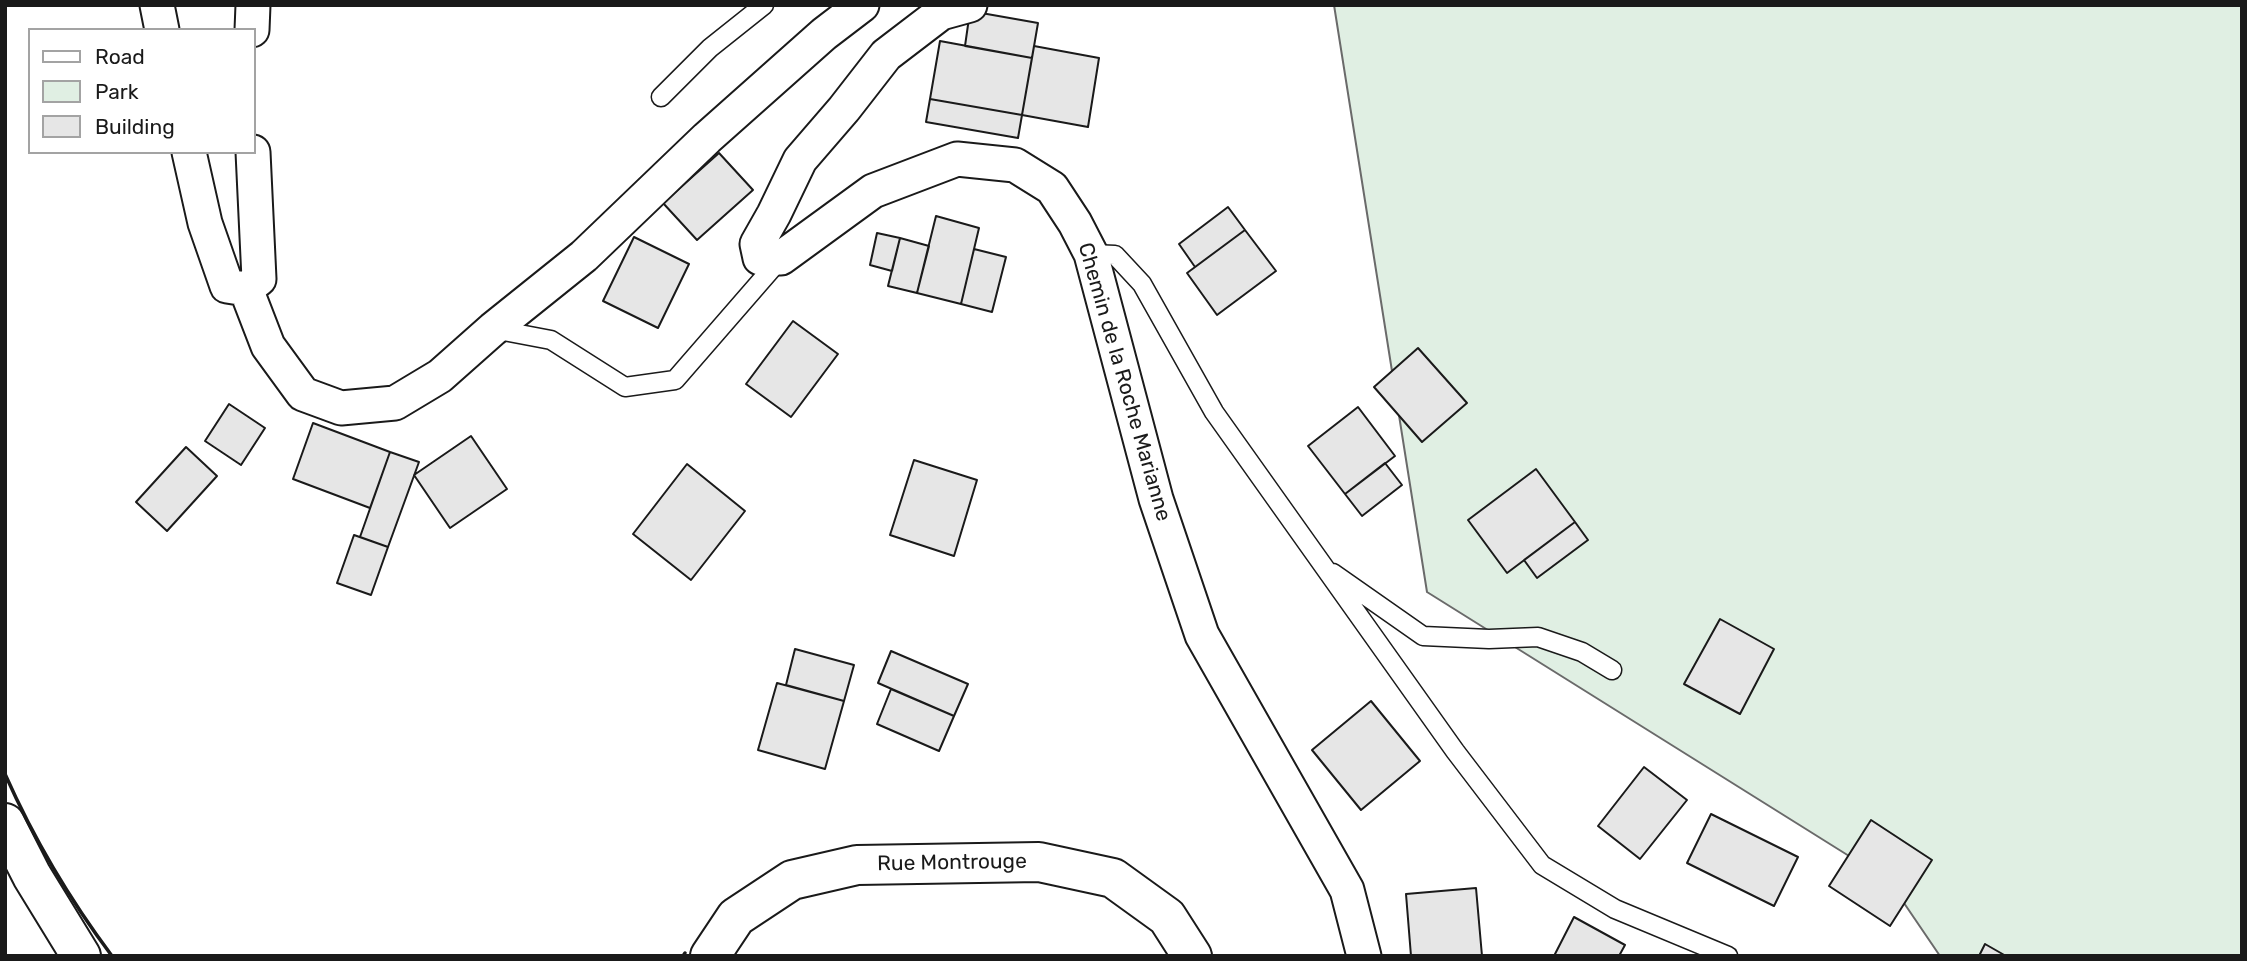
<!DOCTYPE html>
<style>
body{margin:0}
#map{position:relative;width:2247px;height:961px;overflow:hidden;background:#fff;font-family:Rubik,sans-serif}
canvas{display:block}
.frame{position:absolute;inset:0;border:7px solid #1a1a1a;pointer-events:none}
.legend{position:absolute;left:28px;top:28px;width:228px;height:126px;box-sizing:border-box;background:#fff;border:2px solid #a3a3a3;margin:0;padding:9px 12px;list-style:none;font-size:21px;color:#1a1a1a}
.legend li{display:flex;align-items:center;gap:14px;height:35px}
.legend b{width:35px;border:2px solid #a3a3a3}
</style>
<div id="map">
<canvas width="2247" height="961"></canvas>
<div class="frame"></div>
<ul class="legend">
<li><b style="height:9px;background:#fff"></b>Road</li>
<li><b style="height:19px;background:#e0efe3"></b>Park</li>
<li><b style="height:19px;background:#e6e6e6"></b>Building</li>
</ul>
</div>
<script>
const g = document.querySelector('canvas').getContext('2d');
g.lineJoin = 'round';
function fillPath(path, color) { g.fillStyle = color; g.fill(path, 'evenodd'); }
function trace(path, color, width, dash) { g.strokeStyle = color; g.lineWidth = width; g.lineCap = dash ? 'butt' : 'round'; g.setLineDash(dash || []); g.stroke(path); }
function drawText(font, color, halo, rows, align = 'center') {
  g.font = font + ' Rubik,sans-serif'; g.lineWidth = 5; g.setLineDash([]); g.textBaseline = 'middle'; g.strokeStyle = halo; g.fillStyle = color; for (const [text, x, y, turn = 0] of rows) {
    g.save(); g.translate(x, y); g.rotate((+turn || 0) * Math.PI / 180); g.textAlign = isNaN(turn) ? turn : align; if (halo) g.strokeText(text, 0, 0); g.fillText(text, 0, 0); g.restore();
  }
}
const green = new Path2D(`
 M1334 5H2242V956H1940L1889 881 1427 592Z`);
fillPath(green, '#e0efe3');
trace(green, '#6a6a6a', 2);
const building = new Path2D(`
 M970 11 1038 23 1032 58 965 46Z
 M940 41 1032 58 1022 115 930 99Z
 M1034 46 1099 58 1088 127 1022 115Z
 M930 99 1022 115 1018 138 926 122Z
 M719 153 753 190 697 240 663 203Z
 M1228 207 1245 230 1195 267 1179 244Z
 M936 216 979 228 961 304 917 293Z
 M1245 230 1276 271 1217 315 1187 273Z
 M877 233 900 238 892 271 870 265Z
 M634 237 689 264 658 328 603 301Z
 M900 238 929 246 917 293 888 286Z
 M974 249 1006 257 992 312 961 304Z
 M793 321 838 354 791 417 746 384Z
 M1418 348 1467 403 1422 442 1374 387Z
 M229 404 265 428 241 465 205 441Z
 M1358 407 1395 456 1345 494 1308 446Z
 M313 423 390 452 370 508 293 479Z
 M471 436 507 489 450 528 414 475Z
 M186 447 217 476 167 531 136 502Z
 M390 452 419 462 388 547 360 537Z
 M914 460 977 480 954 556 890 535Z
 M1385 463 1402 485 1362 516 1345 494Z
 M687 464 745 511 691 580 633 534Z
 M1536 469 1575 522 1507 573 1468 520Z
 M1575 522 1588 540 1537 578 1524 560Z
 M354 535 388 547 371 595 337 583Z
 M1720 619 1774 649 1740 714 1684 684Z
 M795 649 854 665 844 701 786 685Z
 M891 651 968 684 954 716 878 683Z
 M777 683 844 701 825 769 758 750Z
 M891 689 954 716 939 751 877 724Z
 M1371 701 1420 761 1361 810 1312 750Z
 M1644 767 1687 800 1640 859 1598 826Z
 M1711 814 1798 857 1774 906 1687 863Z
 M1871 820 1932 860 1890 926 1829 886Z
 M1476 888 1482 956H1411L1406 894Z
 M1574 917 1625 945 1619 956H1554Z
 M1985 944 2006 956H1979Z`);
fillPath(building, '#e6e6e6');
trace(building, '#1a1a1a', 2);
const lane = new Path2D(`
 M661 97 710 48 764 5
 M1091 254 1115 255 1142 284 1214 412 1455 751 1542 865 1615 909 1728 956
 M493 329 551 340 625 387 675 380 781 258
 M1333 573 1423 636 1489 639 1538 637 1582 652 1612 670`);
const street = new Path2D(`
 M157 5 162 30
 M970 5 941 13 886 55 844 109 800 160 774 214 757 244 760 258H781L873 191 957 159 1015 165 1052 188 1075 223 1091 254 1156 499 1202 635 1347 890 1364 956
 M252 30 253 5
 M189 152 205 223 227 286 246 289 259 279 253 152
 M246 289 268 346 303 394 341 408 395 403 440 376 493 329 584 256 707 138 824 34 862 5`);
const primary = new Path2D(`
 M5 823 32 876 81 956
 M710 956 736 917 792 880 857 865 1039 862 1113 878 1167 917 1192 956`);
trace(lane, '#1a1a1a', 21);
trace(street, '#1a1a1a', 37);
trace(primary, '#1a1a1a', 42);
trace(lane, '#fff', 18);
trace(street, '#fff', 33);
trace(primary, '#fff', 38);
trace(new Path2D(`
 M5 774C33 837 70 900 112 956
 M683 956 685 953`), '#1a1a1a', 3.5);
drawText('21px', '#1a1a1a', '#fff', [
 ["Chemin de la Roche Marianne",1124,382,74],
 ["Rue Montrouge",952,863,-1]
]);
</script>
